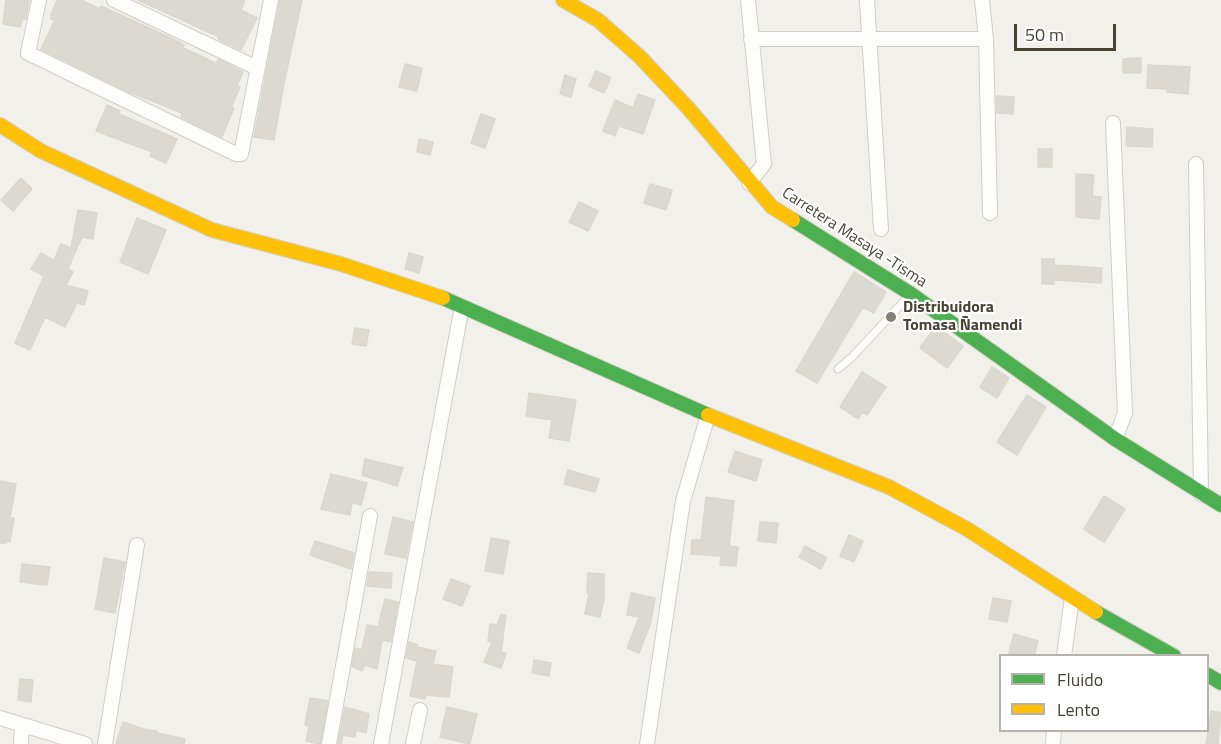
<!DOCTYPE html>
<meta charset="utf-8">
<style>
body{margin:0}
#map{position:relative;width:1221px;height:744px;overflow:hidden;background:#f2f0ea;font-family:"Titillium Web",sans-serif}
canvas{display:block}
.legend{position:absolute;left:999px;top:654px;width:210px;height:78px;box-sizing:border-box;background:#fff;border:2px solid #b6b3ae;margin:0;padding:8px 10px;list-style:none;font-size:18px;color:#484235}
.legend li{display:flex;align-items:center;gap:12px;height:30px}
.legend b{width:30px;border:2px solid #b6b3ae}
.scale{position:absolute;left:1014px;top:24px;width:102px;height:27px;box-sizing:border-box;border:3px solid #484235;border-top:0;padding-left:8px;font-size:18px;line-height:21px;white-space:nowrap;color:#484235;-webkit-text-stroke:4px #fff;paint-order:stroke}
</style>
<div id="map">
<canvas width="1221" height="744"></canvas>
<ul class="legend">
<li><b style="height:8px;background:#4caf50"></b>Fluido</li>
<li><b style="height:8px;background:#ffc107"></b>Lento</li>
</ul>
<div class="scale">50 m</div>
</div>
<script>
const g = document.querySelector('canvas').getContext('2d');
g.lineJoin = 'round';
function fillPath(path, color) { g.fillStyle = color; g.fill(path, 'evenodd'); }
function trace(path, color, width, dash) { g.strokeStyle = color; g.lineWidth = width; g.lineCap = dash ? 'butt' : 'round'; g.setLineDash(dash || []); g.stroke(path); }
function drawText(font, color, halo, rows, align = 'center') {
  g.font = font + ' "Titillium Web",sans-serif'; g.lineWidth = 4.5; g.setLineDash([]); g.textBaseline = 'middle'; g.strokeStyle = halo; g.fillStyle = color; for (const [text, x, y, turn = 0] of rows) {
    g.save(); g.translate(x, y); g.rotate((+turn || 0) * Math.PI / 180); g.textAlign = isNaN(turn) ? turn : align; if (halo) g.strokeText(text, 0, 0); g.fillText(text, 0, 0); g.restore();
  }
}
const building = new Path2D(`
 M6 0H29L26 19H22L20 27 3 24Z
 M57 0H81L100 9 101 6 173 39 184 45 183 48 216 63 218 59 243 72 237 86 240 87 231 108H234L222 137 181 117 182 113 127 91 41 49 55 20 51 19V14Z
 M138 0H245L241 10 257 18 241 50 218 39 219 37Z
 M280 0H302L283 88 274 140 254 137Z
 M1141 58V73H1123V59Z
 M405 64 422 68 417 91 399 87Z
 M1148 65 1190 67 1188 94 1167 92V89L1147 88Z
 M596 71 611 78 604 93 589 86Z
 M565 75 576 79 571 97 560 94Z
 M638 94 655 100 643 134 619 126 615 136 603 131 615 100 633 108Z
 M996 96 1014 97 1013 114 997 113Z
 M107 105 120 111 119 114 177 139 166 163 150 156 152 152 96 131Z
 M481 114 495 119 485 148 471 143Z
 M1127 127 1153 129 1152 147 1126 146Z
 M419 139 433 142 430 155 417 152Z
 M1038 149H1052V167H1038Z
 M1076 174 1094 175 1092 196 1101 197 1099 219 1076 217Z
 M21 178 32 189 13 211 1 200Z
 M650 184 672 190 666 210 644 203Z
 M579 202 598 211 588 231 569 222Z
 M78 210 97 213 93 239 82 237 68 269 73 272 66 285 88 291 84 305 77 303 65 327 45 317 30 350 15 343 44 276 31 269 41 253 54 261 61 244 71 248Z
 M137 218 166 230 148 274 120 262Z
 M409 253 423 257 419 273 405 269Z
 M1042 259H1054V265L1102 268 1101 283 1054 280V284H1042Z
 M854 272 886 292 874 313 863 307 817 383 796 371Z
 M936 326 963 346 947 368 920 348Z
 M355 328 369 330 366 346 352 344Z
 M992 367 1009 378 997 398 980 387Z
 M862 372 886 387 867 415 863 412 858 419 840 407Z
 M529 393 576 400 569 441 549 438 552 420 526 416Z
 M1027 395 1046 407 1017 455 997 442Z
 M735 451 762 460 756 481 728 472Z
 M365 459 403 468 397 486 362 475Z
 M568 470 599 479 595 492 564 484Z
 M331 474 367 483 361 505 352 502 350 515 321 509Z
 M0 481 16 484 10 518H14L10 542 6 541V543H0Z
 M1104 496 1125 509 1104 542 1084 529Z
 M706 497 734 501 729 546 738 547 736 566 720 565 721 556 691 554 692 540H701Z
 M393 517 413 522 406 558 385 554Z
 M760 522 778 523 776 543 758 541Z
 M849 535 863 541 854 562 840 556Z
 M491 538 509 541 503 574 485 571Z
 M315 541 354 553 351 569 310 555Z
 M805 546 827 558 821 569 799 557Z
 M104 558 125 562 115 613 95 609Z
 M22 564 50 567 47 585 20 582Z
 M369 572 392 573 391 588 367 586Z
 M588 573 604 574V599L600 617 585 614 589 593H587Z
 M451 579 470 586 462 606 443 599Z
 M631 593 655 598 651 622 639 653 627 648 639 617 627 615Z
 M993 598 1011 601 1007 622 989 619Z
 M385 599 398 602 391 642 382 640 377 669 365 665 362 671 352 666 355 648 362 650 367 625 378 627Z
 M501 614 506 616 501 652 506 653 501 668 484 662 492 642 488 641 490 624 497 625Z
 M1014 634 1038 641 1034 656H1008Z
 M409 642 418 645 417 647 436 651 433 664 453 667 449 697 426 695 425 699 410 696 417 661 406 658Z
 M534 660 551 663 549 676 532 673Z
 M20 679 33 680 31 702 18 700Z
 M310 698 328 701 320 744 306 741 309 726 305 725Z
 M345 707 369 714 366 733 356 730 355 737 343 735 341 744H338Z
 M447 707 477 714 470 744 440 737Z
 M1211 711 1221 713 1218 744H1206Z
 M123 722 147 730 157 731V733L185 739 184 744H116Z`);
fillPath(building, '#dbd9d2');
trace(building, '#dad7d0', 1.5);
const lane = new Path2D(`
 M838 369 852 357 909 296`);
const street = new Path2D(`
 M39 0 28 53 236 154H241L271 0
 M114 0 257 68
 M748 0 764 164 749 183
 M867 0 881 229
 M982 0 986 39 990 213
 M751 39H986
 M1113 123 1125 413 1115 439
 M1196 164 1201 494
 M1064 656 1072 598
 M0 718 85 744
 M21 744 22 725
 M105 744 137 545
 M329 744 370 516
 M381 744 462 306
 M413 744 420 710
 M647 744 683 501 708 415
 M1053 744 1054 730`);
const fast = new Path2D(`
 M793 220 911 294 1115 439 1221 505
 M443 298 708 415
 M1096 612 1174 656
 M1208 675 1221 683`);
const slow = new Path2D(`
 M563 0 598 20 640 57 689 109 772 207 793 220
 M0 125 41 151 212 230 341 264 443 298
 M708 415 889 487 967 529 1096 612`);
trace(lane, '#d0cdc7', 9);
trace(street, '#d0cdc7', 16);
trace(fast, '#d2cec0', 16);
trace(slow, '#d2cec0', 16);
trace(lane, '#fdfdfc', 7);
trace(street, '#fdfdfc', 14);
trace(fast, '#4caf50', 14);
trace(slow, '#ffc107', 14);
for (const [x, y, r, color] of [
 [891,317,6,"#847f74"]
]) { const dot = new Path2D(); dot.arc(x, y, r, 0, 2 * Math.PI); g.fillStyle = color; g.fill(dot); trace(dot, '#fff', 2); }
drawText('16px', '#484235', '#fff', [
 ["Carretera Masaya -Tisma",854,238,33]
]);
drawText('bold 16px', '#484235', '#fff', [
 ["Distribuidora",903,308],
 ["Tomasa Ñamendi",903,326]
], 'left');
</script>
